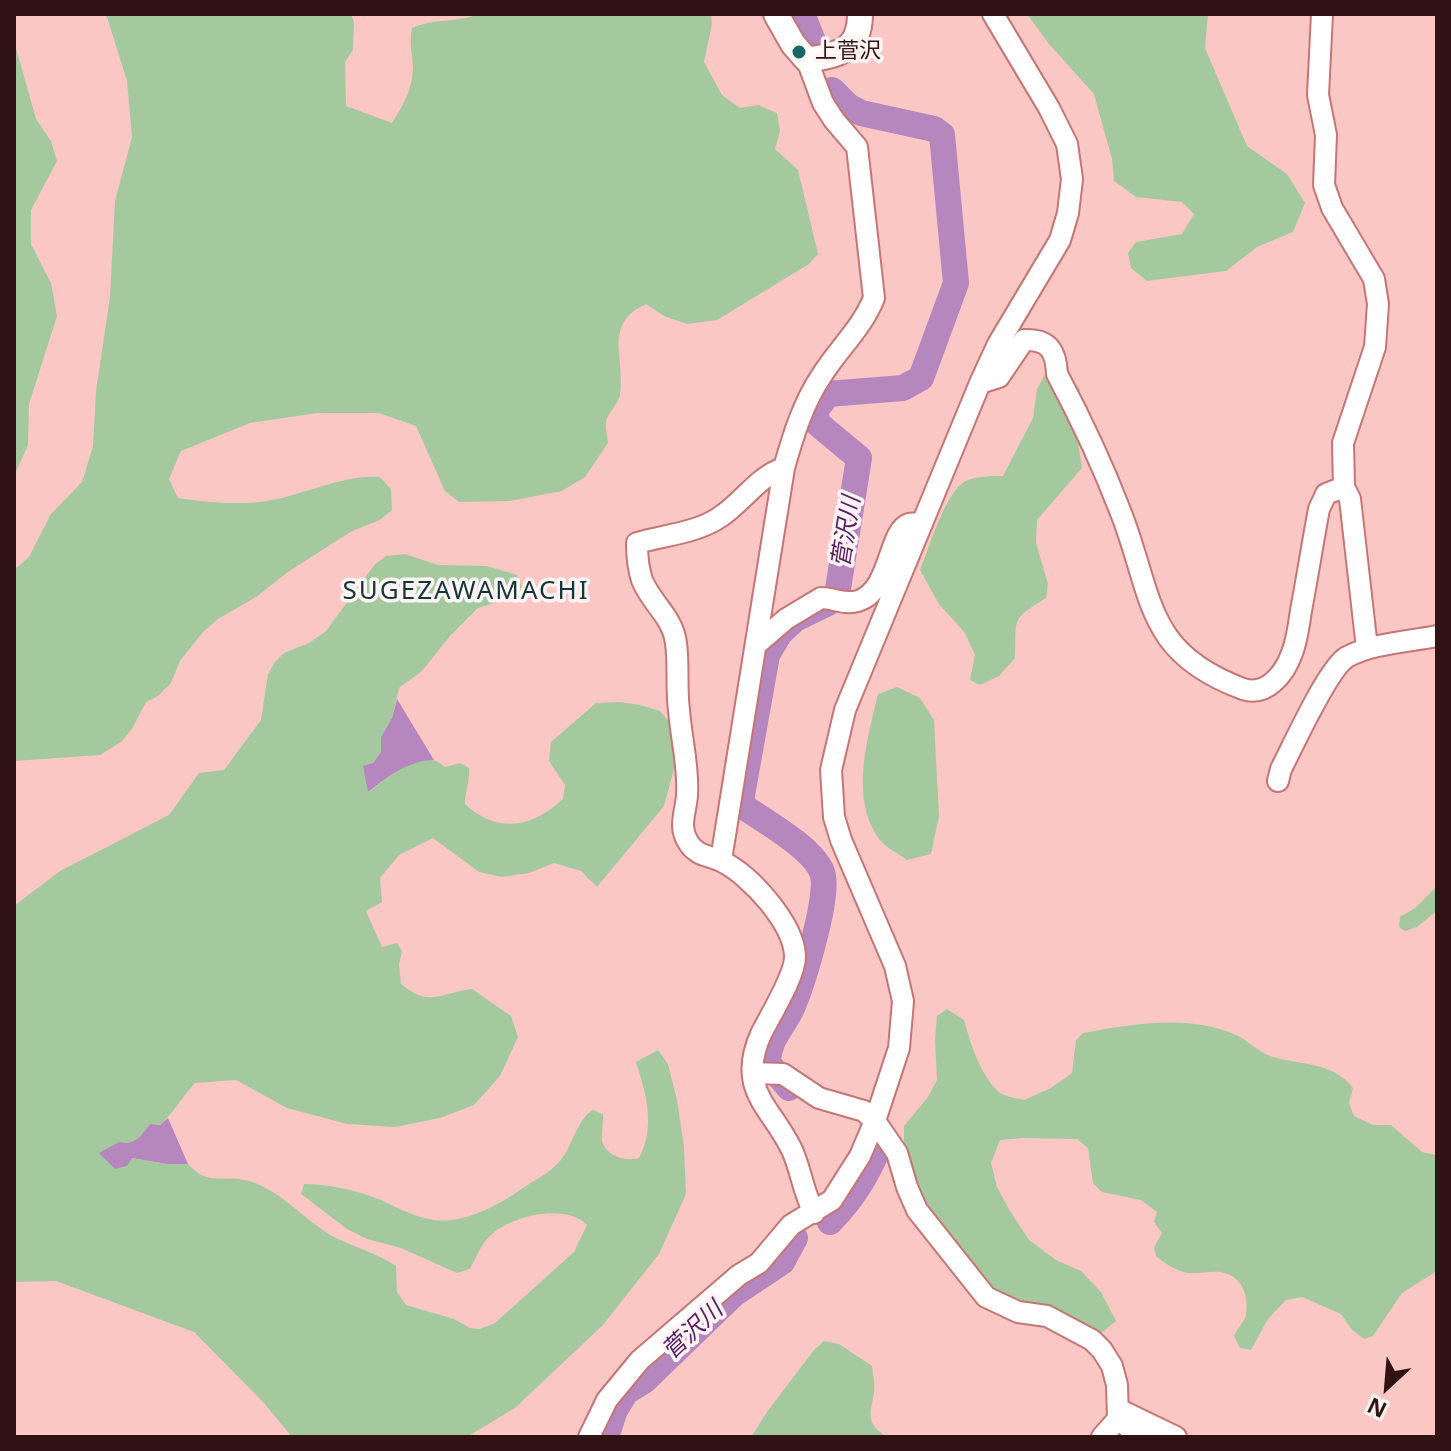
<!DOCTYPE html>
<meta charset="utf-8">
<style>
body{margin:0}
#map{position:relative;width:1451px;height:1451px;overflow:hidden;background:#fac7c5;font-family:"Noto Sans",sans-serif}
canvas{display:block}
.frame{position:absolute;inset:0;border:16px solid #311313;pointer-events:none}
.north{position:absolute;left:1347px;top:1347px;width:80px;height:80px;-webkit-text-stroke:6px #fdf4f3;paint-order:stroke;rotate:206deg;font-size:22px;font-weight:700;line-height:32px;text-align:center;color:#311313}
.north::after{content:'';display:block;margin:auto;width:28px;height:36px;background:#311313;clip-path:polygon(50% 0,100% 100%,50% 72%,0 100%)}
</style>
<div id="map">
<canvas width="1451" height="1451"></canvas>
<div class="frame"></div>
<div class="north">N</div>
</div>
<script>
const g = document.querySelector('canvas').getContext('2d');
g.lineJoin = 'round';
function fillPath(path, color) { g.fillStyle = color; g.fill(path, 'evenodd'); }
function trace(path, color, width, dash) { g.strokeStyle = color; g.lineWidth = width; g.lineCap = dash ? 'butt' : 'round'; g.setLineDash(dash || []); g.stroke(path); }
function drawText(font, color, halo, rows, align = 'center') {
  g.font = font + ' "Noto Sans","Noto Sans JP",sans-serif'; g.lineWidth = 7; g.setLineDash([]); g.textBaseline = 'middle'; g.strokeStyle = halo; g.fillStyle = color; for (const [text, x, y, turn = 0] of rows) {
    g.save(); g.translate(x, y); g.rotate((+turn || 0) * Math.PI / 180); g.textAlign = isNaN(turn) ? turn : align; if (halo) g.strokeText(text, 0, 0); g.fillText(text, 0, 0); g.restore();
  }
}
fillPath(new Path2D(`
 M106 14H351L354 22 353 50 345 62 346 106 392 123C403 106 413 88 413 67 412 53 409 43 412 28 434 18 457 23 479 14H711L712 24 704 62 722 95 740 108 758 105 777 113 780 131 775 149 798 170 818 254 809 264 717 320 687 324 664 316 646 304C602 324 626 358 620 395 618 405 607 413 606 423 605 429 608 437 608 443L585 477 562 491 510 501 459 502 445 491 416 426 379 413H317L250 423 181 451 169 479 178 498C211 503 245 506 277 499 310 492 347 474 380 477L391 489 392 510 380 520 352 531 288 572 256 597 218 619 203 632 180 661 171 683 158 696 146 702 132 729 121 742 100 755 14 761V570L29 557 51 514 82 482 93 446 96 391 110 297 115 201 132 137 127 81Z
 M1027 14H1208L1205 48 1247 146 1287 174 1305 203 1293 232 1257 247 1226 271 1147 281 1131 268 1128 253 1136 242 1182 234 1194 214 1182 202 1136 197 1114 181 1112 159 1094 94 1049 44Z
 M14 41 36 119 51 141 57 161 31 210V244L51 283 57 316 29 404 28 445 14 476Z
 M1047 371 1072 380 1080 389 1077 435 1082 468 1037 520 1036 543 1048 584 1046 598C1009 621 1017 618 1015 658L999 676 980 685 970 680 975 655 965 633 939 604 920 570C929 549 945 491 966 481 977 476 991 476 1003 476L1033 418 1037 389Z
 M405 554 438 565 487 566 517 575 522 587 510 598 478 608 450 636 422 671 399 688 392 718 381 737V752L373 763 369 792C382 781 416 755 433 760 438 761 441 764 445 767L460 763 469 768C470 781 465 791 465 804 497 834 532 828 563 799L565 785 549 761 551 742 596 703 619 702 640 705 660 711 672 725 677 758 664 806 597 887 581 871 554 863 529 873 502 877 479 872 433 838 399 855 380 878 382 902 366 911 382 947 397 943 402 951 399 965 401 984C430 1008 439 993 472 989L511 1016 518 1037 500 1076 474 1105 440 1118 395 1127 347 1124 287 1108 236 1080 195 1083C185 1094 170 1117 160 1125L150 1124 140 1139 128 1144 131 1158 167 1164H188C208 1186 219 1175 245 1180 280 1188 303 1220 334 1237 354 1247 377 1253 396 1266L397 1292 406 1305 454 1319 470 1328 480 1329 495 1323 574 1252 587 1225C566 1202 508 1216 489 1237 480 1246 476 1258 470 1269L457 1273 401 1248 367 1239 347 1229 301 1194 304 1184C327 1184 354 1190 376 1198 395 1206 413 1217 434 1220 463 1224 497 1206 520 1190 533 1181 550 1173 560 1161 572 1147 577 1119 593 1110L603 1114C604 1123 601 1132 602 1140 605 1156 626 1162 639 1158 656 1127 646 1093 636 1062L658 1050 668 1064 677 1100 684 1147 686 1194 659 1254 603 1325 515 1408 467 1437H292L264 1403 194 1332 56 1281 14 1282V906L60 871 169 815 199 773 224 770 261 720 268 674 275 662 284 653 309 643 326 631 375 564 386 556Z
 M897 687 920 698 934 720 939 816 931 854 907 860C897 853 883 846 877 836 850 795 868 737 878 694Z
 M1437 886V911L1417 927 1405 931 1399 927 1400 917 1415 908Z
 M947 1009 964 1020C971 1044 980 1076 1000 1093 1006 1097 1017 1098 1024 1100L1051 1088 1072 1073 1076 1040 1083 1033C1130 1024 1188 1014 1234 1034 1245 1038 1257 1051 1270 1056 1299 1065 1334 1062 1353 1088L1349 1103 1354 1116 1373 1125H1391L1422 1152 1437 1155V1271L1402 1293 1373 1336 1364 1339 1352 1330 1341 1314 1302 1297 1286 1300 1268 1319 1251 1350 1240 1348 1234 1336C1237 1329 1244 1322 1246 1315 1249 1295 1242 1275 1220 1272 1210 1271 1199 1274 1189 1273 1175 1271 1166 1264 1156 1256L1154 1247 1162 1233 1154 1222 1157 1212 1141 1200 1102 1192 1093 1183 1088 1148 1077 1139 1023 1138 1000 1140 991 1163 997 1187 1010 1211 1029 1240 1056 1260 1081 1271 1101 1292 1116 1321 1100 1334 1089 1335 987 1289 946 1235 918 1190 904 1142V1126L928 1097 937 1080 935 1039 937 1016Z
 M824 1341 839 1344 872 1366C873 1374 875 1384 874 1392 871 1414 864 1422 887 1437H751L767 1412 814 1350Z`), '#a5c99e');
fillPath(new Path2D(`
 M397 699 434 760C409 760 387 777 368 792L363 766 373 763 381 752V737L392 718Z
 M168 1118 188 1164H167L132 1158 127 1166 115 1169 99 1153 119 1142C135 1146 141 1136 150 1124L160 1125Z`), '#b686bf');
trace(new Path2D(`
 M802 14 815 46
 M789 1088 768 1063C768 1039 783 1028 792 1008 802 985 831 893 822 872 813 849 768 823 747 809L742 803V795L767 655 780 633 795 619 828 603 837 595 859 458 818 424 815 411 828 394 903 388 921 378 956 283 942 135 934 129 861 113 848 106 832 90
 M830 1222C853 1199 867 1175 880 1145
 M606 1437 615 1410 626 1392 644 1381 734 1294 782 1262 795 1238`), '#b686bf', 26);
const minor = new Path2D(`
 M1322 14 1318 95 1326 135 1324 185 1332 208 1374 279 1378 304 1375 347 1343 443 1344 487 1350 499 1367 648
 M980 383 999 377 1024 340C1049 339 1056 351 1057 374 1081 419 1103 466 1121 513 1154 598 1144 652 1243 689 1267 697 1285 673 1292 653 1298 638 1299 621 1302 605 1308 573 1313 541 1319 509L1326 494 1344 487
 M784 468C758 476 743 502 720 517 697 533 664 535 637 543 637 555 638 568 642 580 651 603 673 617 676 643 679 665 676 688 679 710 681 738 689 767 687 795 686 812 678 826 688 842 697 857 710 855 723 862 751 876 794 924 795 956 796 974 770 1016 761 1034 736 1090 771 1106 792 1150 801 1170 803 1191 814 1213
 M757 644 786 619 821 598C834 598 844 605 858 601 891 591 888 531 909 524 910 523 921 524 922 524
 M1278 781 1281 769C1293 746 1328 668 1347 657 1373 643 1407 642 1437 636
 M721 860 784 468C793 436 803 403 822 375 839 348 862 328 874 298L857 147 834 120 823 103 807 60
 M754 1073 783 1074 819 1098 864 1111 875 1121 897 1153 907 1187 917 1210 986 1297 1018 1312 1047 1316 1092 1340 1102 1350 1112 1366 1117 1385 1118 1419 1102 1437
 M1118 1409 1176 1437
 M1118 1419 1141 1437
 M589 1437 607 1400 640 1360 739 1275 759 1263 791 1225 832 1200 860 1156 875 1121 899 1048 903 1001 895 966 841 840 834 817 831 770 845 710 980 383 998 344 1060 240 1068 213 1072 179 1067 144 1049 108 993 14`);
const major = new Path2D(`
 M776 14 793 44 807 60C838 55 860 51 860 14`);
trace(minor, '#c47675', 24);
trace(major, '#c47675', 28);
trace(minor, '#fff', 20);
trace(major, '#fff', 24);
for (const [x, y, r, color] of [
 [799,52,8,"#166569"]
]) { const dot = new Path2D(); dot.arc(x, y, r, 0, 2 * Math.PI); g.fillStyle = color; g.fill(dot); trace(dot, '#fdf4f3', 3); }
drawText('22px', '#311313', '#fdf4f3', [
 ["上菅沢",815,52]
], 'left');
drawText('italic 24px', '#5a2065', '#fdf4f3', [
 ["菅沢川",847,532,-81],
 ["菅沢川",693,1331,-43]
]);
g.letterSpacing = '2px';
drawText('26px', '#133638', '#fdf4f3', [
 ["SUGEZAWAMACHI",466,592]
]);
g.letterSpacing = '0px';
</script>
